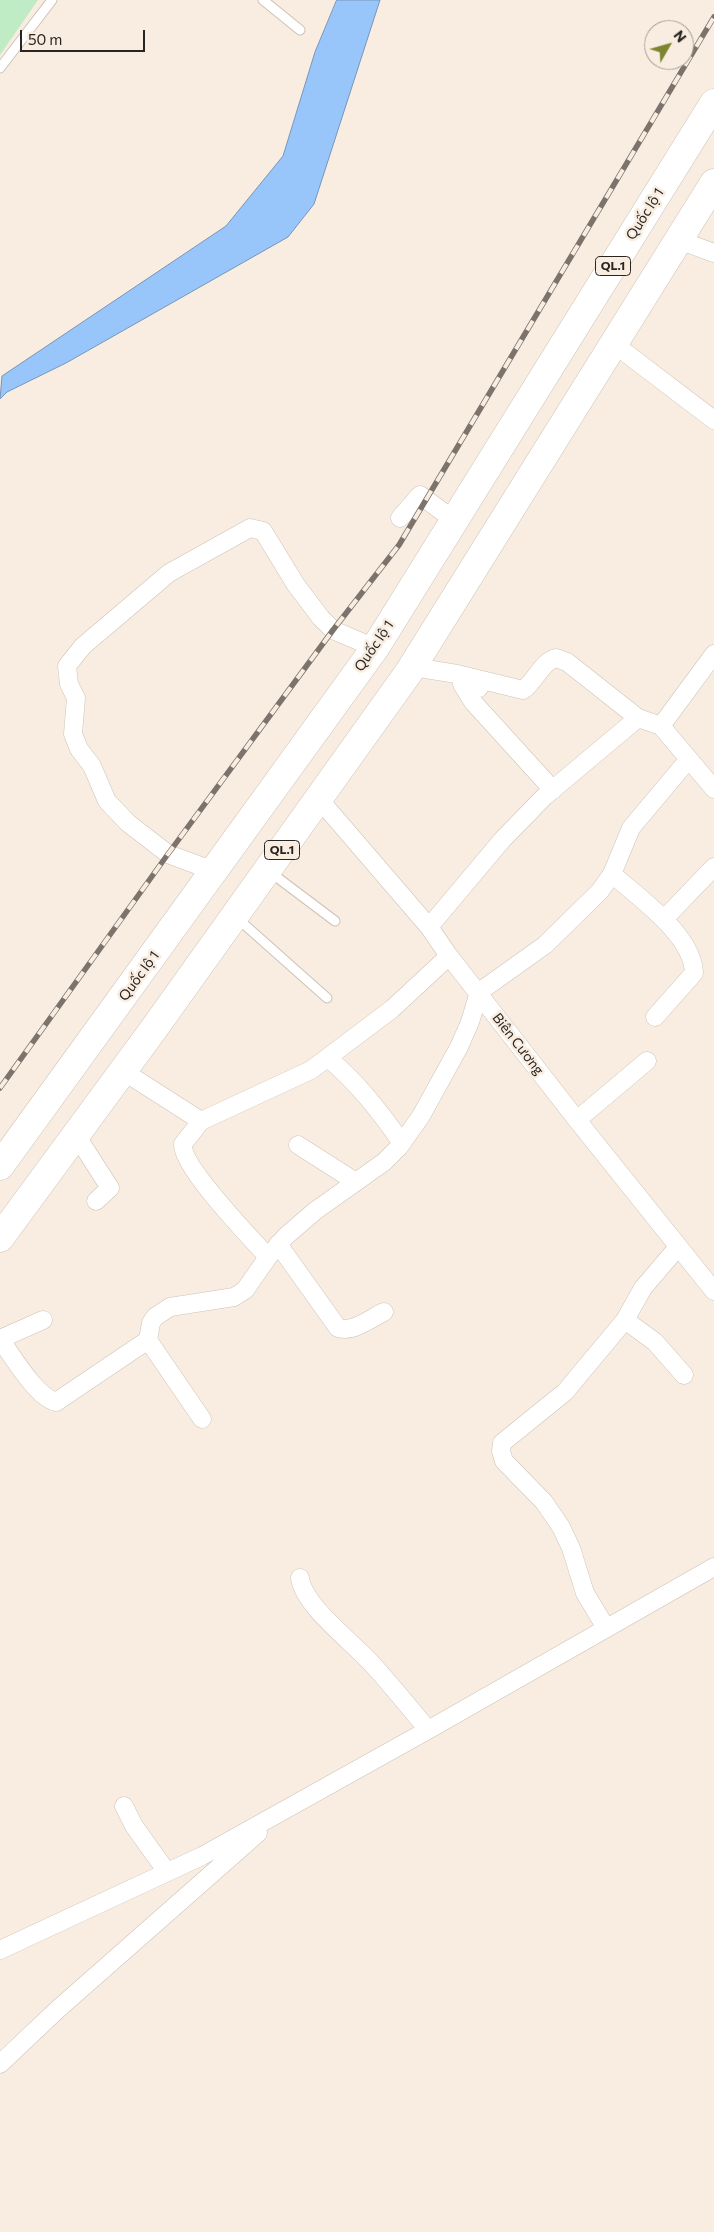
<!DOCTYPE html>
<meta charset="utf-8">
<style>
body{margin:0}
#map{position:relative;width:714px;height:2232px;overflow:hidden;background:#f8ede0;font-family:Commissioner,sans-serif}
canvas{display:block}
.north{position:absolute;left:644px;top:20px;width:50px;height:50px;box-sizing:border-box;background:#f8ede0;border:1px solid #a59d93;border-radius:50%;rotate:52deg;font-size:14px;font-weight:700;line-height:20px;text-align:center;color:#292420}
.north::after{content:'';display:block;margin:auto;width:18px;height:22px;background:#7d8531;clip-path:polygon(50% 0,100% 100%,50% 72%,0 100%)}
.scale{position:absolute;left:20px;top:30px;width:125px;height:22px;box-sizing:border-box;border:2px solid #292420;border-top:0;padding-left:6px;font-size:15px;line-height:18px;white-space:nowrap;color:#292420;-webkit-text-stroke:4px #f8ede0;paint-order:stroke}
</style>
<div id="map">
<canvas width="714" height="2232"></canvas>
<div class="north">N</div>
<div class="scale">50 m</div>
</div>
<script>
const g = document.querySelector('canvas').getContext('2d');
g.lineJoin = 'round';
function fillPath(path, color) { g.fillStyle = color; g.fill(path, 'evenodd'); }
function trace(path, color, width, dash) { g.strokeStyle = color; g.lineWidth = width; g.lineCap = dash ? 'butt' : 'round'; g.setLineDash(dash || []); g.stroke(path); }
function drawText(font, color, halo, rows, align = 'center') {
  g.font = font + ' Commissioner,sans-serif'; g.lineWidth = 5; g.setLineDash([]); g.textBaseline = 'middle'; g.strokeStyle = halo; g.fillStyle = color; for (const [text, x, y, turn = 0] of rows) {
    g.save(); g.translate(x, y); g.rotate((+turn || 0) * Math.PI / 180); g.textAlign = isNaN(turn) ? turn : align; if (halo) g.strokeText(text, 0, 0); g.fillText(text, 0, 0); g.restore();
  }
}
fillPath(new Path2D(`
 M0 0H38L0 55Z`), '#bfebc5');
const water = new Path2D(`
 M337 0H380L314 204 288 237 66 363 7 392 0 399 2 376 226 226 283 156 315 52Z`);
fillPath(water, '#98c6fb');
trace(water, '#7795b9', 1);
const service = new Path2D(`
 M263 0 300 30
 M0 68 52 0
 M270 872 335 921
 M237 918 327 998`);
const minor = new Path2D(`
 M679 240 714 253
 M614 344 714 420
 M400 518 420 495 455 521
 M413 667 457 674 523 690C535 682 542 661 556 658L567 662 638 718
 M479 688 462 684 473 702 553 790
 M661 726 714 789
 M319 799 429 927 449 956 577 1120 714 1291
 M214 871 168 854 128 823 107 801 92 766 79 749 73 734 76 698 69 684 67 666 83 646 169 573 250 528 263 531 296 585 321 618 333 630 375 648
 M612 874C639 898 693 935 694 973L655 1017
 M664 919 714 867
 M429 927 503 839 545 796 638 718 661 726 714 654
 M328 1058C358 1083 380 1112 402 1143
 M123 1071 201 1121 311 1070 392 1009 449 956
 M577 1120 647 1061
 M201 1121 183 1144C181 1166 250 1237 268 1257
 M76 1135 110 1188 96 1201
 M298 1145 356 1182
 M278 1244 338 1328C353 1333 371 1318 384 1312
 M625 1320 643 1288 678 1247
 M0 1339C12 1355 36 1397 56 1402L148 1340
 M0 1339 43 1320
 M202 1419 148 1340 151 1323 155 1317 170 1307 234 1297 245 1290 268 1257 286 1236 315 1211 384 1162 399 1147 421 1116 459 1047 470 1022 479 992 545 945 600 891 612 874 631 828 688 760
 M300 1578C304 1607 354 1643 373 1665 392 1686 410 1708 428 1730
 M606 1628 585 1593 571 1548 561 1527 544 1502 504 1461 501 1451 502 1443 565 1392 625 1320 655 1342 684 1375
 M124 1806 134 1826 167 1872
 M0 1950 202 1856 428 1730 714 1567
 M0 2064 57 2010 258 1833`);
const trunk = new Path2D(`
 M0 1166 375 648 714 103
 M0 1238 153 1030 409 672 714 183`);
trace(service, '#cdc3b6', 11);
trace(minor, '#cdc3b6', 19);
trace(trunk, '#cdc3b6', 29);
trace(service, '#fff', 9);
trace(minor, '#fff', 18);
trace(trunk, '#fff', 28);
const rail = new Path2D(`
 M0 1088 168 854 333 630 399 545 714 17`);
trace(rail, '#7b736c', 5.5);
trace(rail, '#f8ede0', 4, [11]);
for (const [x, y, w] of [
 [613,266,35],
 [282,850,35]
]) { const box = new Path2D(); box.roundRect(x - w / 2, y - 9.5, w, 19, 4); g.fillStyle = '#f8ede0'; g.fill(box); trace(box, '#292420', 1); }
drawText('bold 12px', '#292420', null, [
 ["QL.1",613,266],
 ["QL.1",282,850]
]);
drawText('14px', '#292420', '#f8ede0', [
 ["Quốc lộ 1",645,214,-58],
 ["Quốc lộ 1",374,646,-56],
 ["Quốc lộ 1",139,976,-54],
 ["Biên Cương",518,1044,52]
]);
</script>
